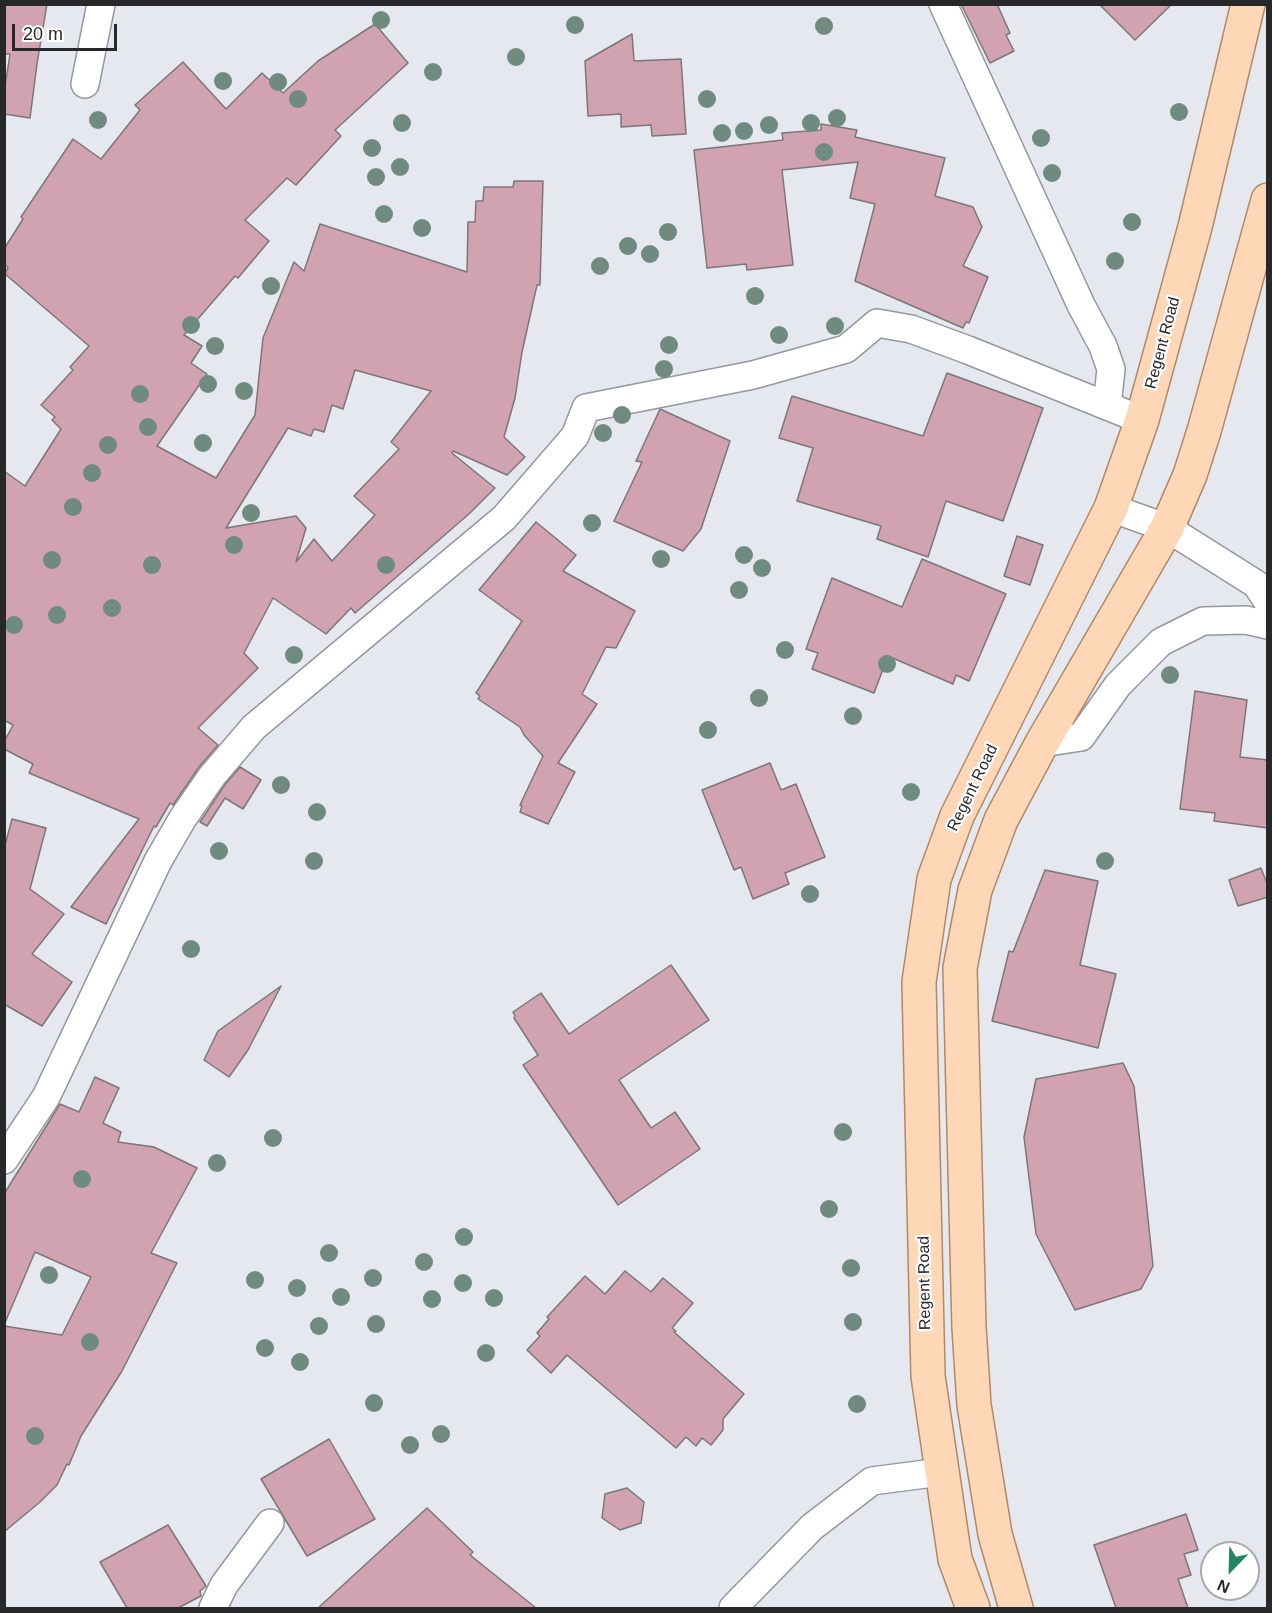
<!DOCTYPE html>
<style>
body{margin:0}
#map{position:relative;width:1272px;height:1613px;overflow:hidden;background:#e6e8ef;font-family:Helvetica,sans-serif}
canvas{display:block}
.frame{position:absolute;inset:0;border:6px solid #27282a;pointer-events:none}
.north{position:absolute;left:1200px;top:1541px;width:60px;height:60px;box-sizing:border-box;background:#fff;border:2px solid #a9a9aa;border-radius:50%;rotate:203deg;font-size:16px;font-weight:700;line-height:24px;text-align:center;color:#27282a}
.north::after{content:'';display:block;margin:auto;width:21px;height:27px;background:#23865f;clip-path:polygon(50% 0,100% 100%,50% 72%,0 100%)}
.scale{position:absolute;left:12px;top:24px;width:105px;height:27px;box-sizing:border-box;border:3px solid #27282a;border-top:0;padding-left:8px;font-size:18px;line-height:21px;white-space:nowrap;color:#27282a;-webkit-text-stroke:4px #fff;paint-order:stroke}
</style>
<div id="map">
<canvas width="1272" height="1613"></canvas>
<div class="frame"></div>
<div class="north">N</div>
<div class="scale">20 m</div>
</div>
<script>
const g = document.querySelector('canvas').getContext('2d');
g.lineJoin = 'round';
function fillPath(path, color) { g.fillStyle = color; g.fill(path, 'evenodd'); }
function trace(path, color, width, dash) { g.strokeStyle = color; g.lineWidth = width; g.lineCap = dash ? 'butt' : 'round'; g.setLineDash(dash || []); g.stroke(path); }
function drawText(font, color, halo, rows, align = 'center') {
  g.font = font + ' Helvetica,sans-serif'; g.lineWidth = 4.5; g.setLineDash([]); g.textBaseline = 'middle'; g.strokeStyle = halo; g.fillStyle = color; for (const [text, x, y, turn = 0] of rows) {
    g.save(); g.translate(x, y); g.rotate((+turn || 0) * Math.PI / 180); g.textAlign = isNaN(turn) ? turn : align; if (halo) g.strokeText(text, 0, 0); g.fillText(text, 0, 0); g.restore();
  }
}
const building = new Path2D(`
 M4 4H47L37 64 30 118 4 114V93L10 54H4Z
 M961 4H997L1010 33 1006 35 1014 51 990 63Z
 M1099 4H1172L1135 40Z
 M375 24 408 63 335 130 341 136 296 185 287 178 245 220 269 241 238 278 235 276 184 335 202 346 191 363 207 374 157 446 216 478 255 415 263 338 294 262 304 271 320 224 467 272 468 222H475L476 201H483L484 187H513L514 181H543L540 285H537L522 352 515 398 504 437 525 457 507 475 453 451 452 453 495 488 470 513 355 613 351 608 326 634 273 598 244 653 258 668 198 728 218 745 199 767 173 805 170 803 156 827 154 826 106 924 71 907 139 819 29 773 33 764 4 749V742L13 725 4 720V471L25 486 61 429 52 420 55 417 41 405 73 370 70 367 89 346 5 274 8 267 4 264V249L23 219 21 217 73 139 101 159 140 110 135 105 183 62 226 109 262 73 283 93 318 61ZM355 370 431 391 391 442 399 449 354 496 375 515 332 561 314 539 296 562 306 528 296 516 226 528 288 428 311 436 314 429 324 432 332 405 343 409Z
 M632 34 634 61 681 59 686 134 652 136 651 125 621 127V114L588 116 585 61Z
 M821 124 857 130 855 137 945 158 935 196 973 207 982 227 963 266 988 277 969 323 966 322 963 328 855 281 875 204 850 198 858 162 782 170 793 265 747 270 746 264 707 268 694 150 783 140 782 133 821 130Z
 M947 373 1043 408 1003 521 946 501 928 557 877 539 881 526 797 501 813 448 779 438 792 396 923 436Z
 M660 409 730 441 701 529 683 551 614 521 642 462 636 461Z
 M536 522 576 555 563 571 635 611 616 648 606 647 582 694 597 704 558 763 575 772 548 824 520 812 522 806 520 805 543 756 524 735 520 727 478 699 480 696 476 693 522 621 479 590Z
 M1017 536 1043 545 1030 585 1004 576Z
 M922 559 1006 594 969 681 956 675 953 684 888 656 874 693 812 669 818 653 806 649 832 578 902 607Z
 M1195 691 1247 700 1240 757 1268 760V828L1214 821 1215 813 1180 809Z
 M770 763 781 790 796 784 825 857 785 873 789 884 753 899 741 867 734 870 702 790Z
 M240 767 261 780 243 809 225 798 207 826 200 822 224 786Z
 M12 819 46 828 30 889 64 914 32 954 72 982 42 1026 4 1004V849Z
 M1261 868 1268 886V897L1238 906 1229 880Z
 M1045 870 1098 881 1080 965 1116 974 1098 1048 992 1021 1009 951 1013 952Z
 M671 965 709 1020 619 1080 651 1128 675 1112 700 1149 618 1205 523 1065 538 1055 514 1018 515 1016 513 1012 541 993 569 1034Z
 M281 986 248 1050 229 1077 204 1060 218 1031Z
 M1123 1063 1134 1086 1153 1266 1141 1289 1075 1310 1036 1234 1024 1137 1036 1079Z
 M95 1077 119 1088 103 1123 121 1132 118 1142 154 1147 197 1168 151 1253 177 1263 122 1371 81 1436 69 1465 67 1464 57 1485 40 1502 4 1532V1326L62 1335 91 1277 35 1252 4 1325V1194L60 1104 79 1112Z
 M625 1271 651 1292 663 1278 693 1303 672 1328 676 1331 674 1332 744 1394 723 1419V1430L711 1445 702 1438 696 1446 686 1437 676 1448 567 1355 551 1373 527 1350 540 1336 537 1333 549 1319 547 1317 585 1276 605 1294Z
 M329 1439 375 1519 307 1556 261 1479Z
 M627 1488 644 1502 641 1523 620 1530 602 1518 605 1494Z
 M427 1508 473 1552 470 1555 536 1608H318Z
 M1186 1514 1198 1550 1184 1554 1191 1575 1178 1579 1188 1608H1116L1094 1545Z
 M168 1525 206 1586 200 1591 201 1596 178 1608H127L100 1562Z`);
fillPath(building, '#d1a2b0');
trace(building, '#7d7678', 1.5);
const minor = new Path2D(`
 M943 4 1081 305 1103 346 1111 369 1107 406
 M85 84 101 4
 M1111 508 1167 528 1256 584 1268 602
 M1042 743 1081 737 1118 685 1161 642 1203 621 1246 620 1268 625
 M4 1160 46 1097 158 861 183 818 212 776 254 727 504 518 575 436 586 408 753 375 846 349 877 323 911 329 968 350 1142 420
 M213 1608 224 1585 270 1523
 M733 1608 812 1527 872 1481 941 1472`);
const primary = new Path2D(`
 M973 1608 955 1559 928 1376 919 982 934 879 957 816 1111 508 1142 420 1195 227 1248 4
 M1016 1608 995 1534 974 1405 969 1327 960 968 975 890 1001 820 1042 743 1167 528 1190 475 1204 431 1268 200`);
trace(minor, '#95979e', 30);
trace(primary, '#b18966', 36);
trace(minor, '#fff', 27);
trace(primary, '#fdd7b6', 33);
g.fillStyle = '#6f8a7e';
for (const [x, y] of [
 [381,20],
 [575,25],
 [824,26],
 [516,57],
 [433,72],
 [223,81],
 [278,82],
 [298,99],
 [707,99],
 [1179,112],
 [837,118],
 [98,120],
 [402,123],
 [811,123],
 [769,125],
 [744,131],
 [722,133],
 [1041,138],
 [372,148],
 [824,152],
 [400,167],
 [1052,173],
 [376,177],
 [384,214],
 [1132,222],
 [422,228],
 [668,232],
 [628,246],
 [650,254],
 [1115,261],
 [600,266],
 [271,286],
 [755,296],
 [191,325],
 [835,326],
 [779,335],
 [669,345],
 [215,346],
 [664,369],
 [208,384],
 [244,391],
 [140,394],
 [622,415],
 [148,427],
 [603,433],
 [203,443],
 [108,445],
 [92,473],
 [73,507],
 [251,513],
 [592,523],
 [234,545],
 [744,555],
 [661,559],
 [52,560],
 [152,565],
 [386,565],
 [762,568],
 [739,590],
 [112,608],
 [57,615],
 [14,625],
 [785,650],
 [294,655],
 [887,664],
 [1170,675],
 [759,698],
 [853,716],
 [708,730],
 [281,785],
 [911,792],
 [317,812],
 [219,851],
 [314,861],
 [1105,861],
 [810,894],
 [191,949],
 [843,1132],
 [273,1138],
 [217,1163],
 [82,1179],
 [829,1209],
 [464,1237],
 [329,1253],
 [424,1262],
 [851,1268],
 [49,1275],
 [373,1278],
 [255,1280],
 [463,1283],
 [297,1288],
 [341,1297],
 [494,1298],
 [432,1299],
 [853,1322],
 [376,1324],
 [319,1326],
 [90,1342],
 [265,1348],
 [486,1353],
 [300,1362],
 [374,1403],
 [857,1404],
 [441,1434],
 [35,1436],
 [410,1445]
]) { g.beginPath(); g.arc(x, y, 9, 0, 2 * Math.PI); g.fill(); }
drawText('16px', '#27282a', '#fff', [
 ["Regent Road",1163,343,-75],
 ["Regent Road",973,788,-64],
 ["Regent Road",925,1283,-91]
]);
</script>
